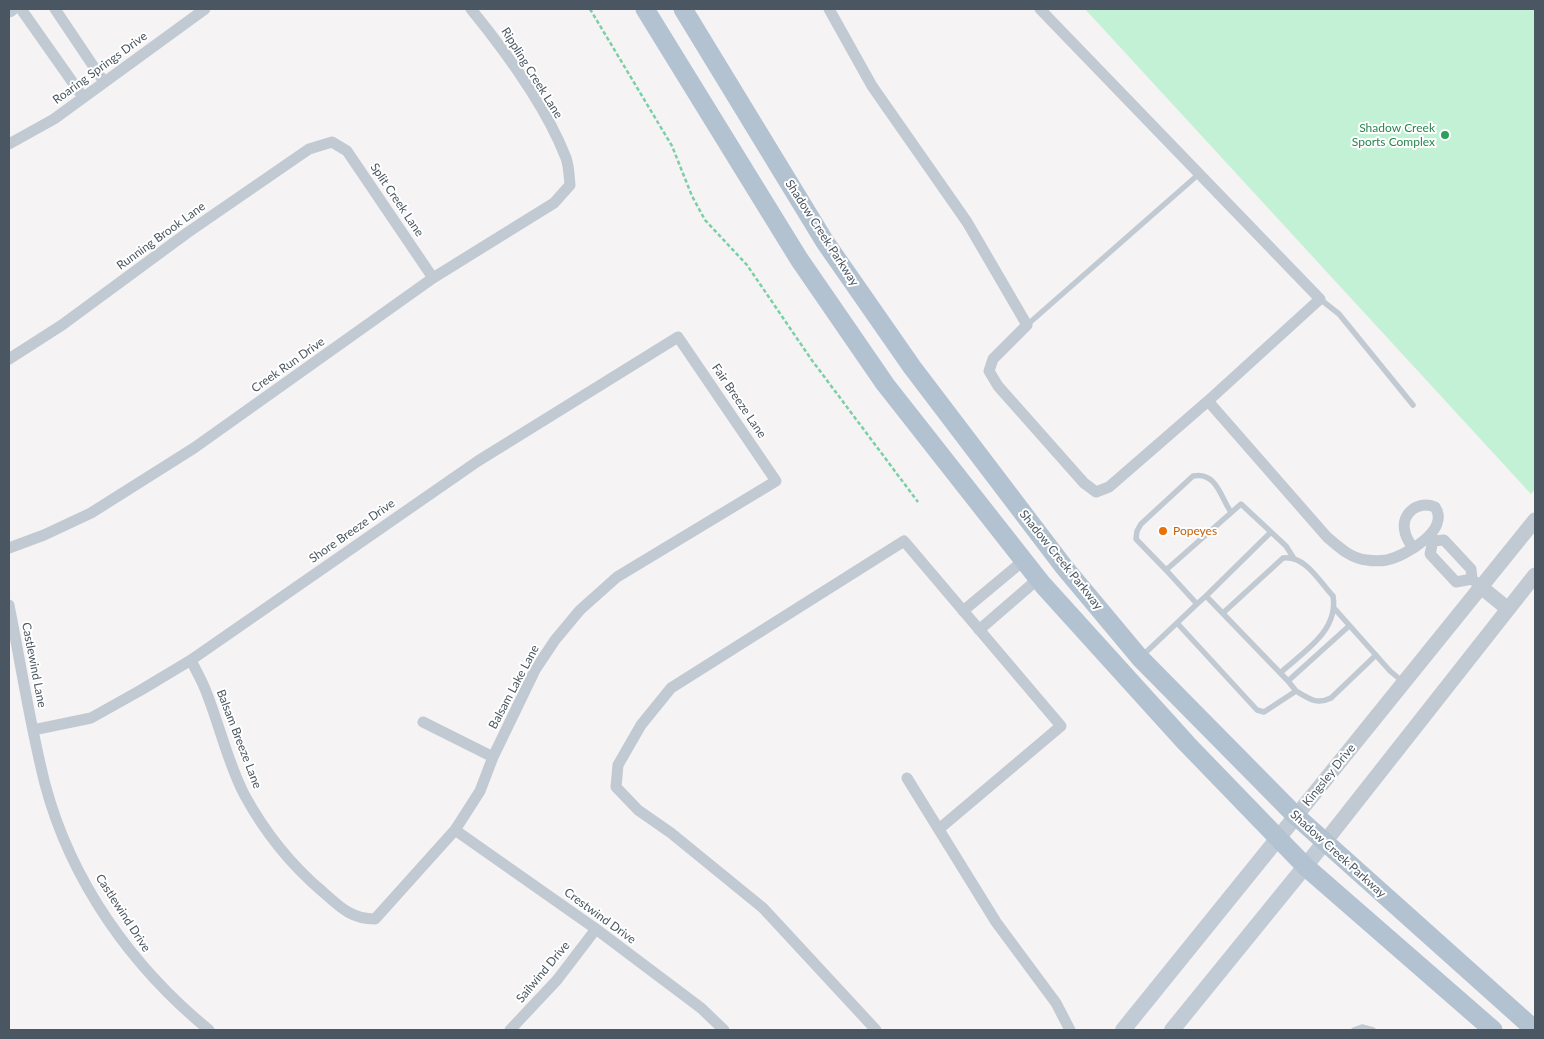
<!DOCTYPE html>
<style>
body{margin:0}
#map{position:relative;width:1544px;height:1039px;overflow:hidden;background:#f5f3f3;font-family:Lato,sans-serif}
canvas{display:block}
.frame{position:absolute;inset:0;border:10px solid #4a5661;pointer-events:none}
</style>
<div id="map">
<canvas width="1544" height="1039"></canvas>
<div class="frame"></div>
</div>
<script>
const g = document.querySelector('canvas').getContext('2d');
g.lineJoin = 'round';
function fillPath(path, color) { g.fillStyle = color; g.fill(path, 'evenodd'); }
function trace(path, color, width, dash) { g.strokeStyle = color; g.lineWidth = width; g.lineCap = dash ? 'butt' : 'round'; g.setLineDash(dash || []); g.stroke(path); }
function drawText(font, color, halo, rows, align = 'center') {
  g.font = font + ' Lato,sans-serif'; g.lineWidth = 4; g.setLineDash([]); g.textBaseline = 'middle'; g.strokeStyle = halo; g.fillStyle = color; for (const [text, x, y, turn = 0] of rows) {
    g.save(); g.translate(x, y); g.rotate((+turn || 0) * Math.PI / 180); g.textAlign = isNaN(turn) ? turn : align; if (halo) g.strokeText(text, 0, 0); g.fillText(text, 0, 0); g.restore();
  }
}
fillPath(new Path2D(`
 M1085 9H1535V489L1531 494Z`), '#c3f1d5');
trace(new Path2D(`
 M590 9 672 146 692 196 705 220 747 265 811 359 918 502`), '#7ad0a6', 2.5, [4, 2.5]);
trace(new Path2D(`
 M1320 299 1339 314 1413 405
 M1027 325 1200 173
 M1166 570 1136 539 1137 531 1141 524 1193 476C1217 471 1221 499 1231 512
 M1206 596 1270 533
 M1197 604 1206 596 1288 681 1349 626
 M1334 608 1390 671 1402 681
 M1223 613 1283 558C1305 555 1319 581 1333 596 1339 631 1303 652 1280 673
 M1177 623 1257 710 1264 712 1296 691 1288 681
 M1142 656 1197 604 1166 570 1241 504 1286 546 1293 557
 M1296 691C1309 699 1317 705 1331 698L1376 655
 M1354 1030 1362 1027 1373 1030`), '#c1cad2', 5.5);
trace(new Path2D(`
 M21 9 83 97
 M55 9 104 82
 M829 9 872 86 967 222 1027 325 993 359 989 371 998 386 1084 483 1096 492 1109 487 1208 401
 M1040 9 1320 299 1208 401 1327 537C1339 547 1351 559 1367 560 1373 561 1381 561 1387 560 1405 556 1451 530 1435 507 1419 500 1400 513 1405 532 1406 538 1410 543 1412 547
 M9 144 54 119 205 9
 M9 359 62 325 187 233 309 149 332 142 347 151 433 278
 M1433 541 1444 540 1471 569 1472 579 1481 587
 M1433 541 1430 554 1456 582 1472 579
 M9 548 44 535 91 513 194 448 433 278 554 203 570 185C569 176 569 166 566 158 546 106 506 52 471 9
 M9 605C21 665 30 725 45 784 71 882 132 967 209 1030
 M963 611 1023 561
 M979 630 1038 579
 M423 722 493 757
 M33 730 91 718 141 690 191 660 478 461 678 337 776 481 617 577 580 610 555 640 535 670 493 757 480 791 455 830 375 919C351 919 340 907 323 892 291 865 264 831 244 794 228 763 220 727 207 694 203 682 196 671 191 660
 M907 778 996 922 1056 1003 1070 1030
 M455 830 596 929 701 1008 724 1030
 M510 1030 557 980 596 929
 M876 1030 763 908 671 833 638 810 616 787 618 765 641 725 671 688 904 541 1061 726 939 829`), '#c1cad2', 11);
trace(new Path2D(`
 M9 10 11 9
 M1481 587 1508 609
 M1296 816 1535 520
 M1324 843 1535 575`), '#c1cad2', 15);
trace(new Path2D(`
 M1123 1030 1296 816
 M1172 1030 1324 843`), '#c1cbd6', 16);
trace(new Path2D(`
 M645 9 799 259 885 384 1043 585 1187 744 1306 867 1493 1030
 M683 9 825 242 912 367 1064 567 1140 658 1296 816 1535 1030`), '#b3c2d1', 19);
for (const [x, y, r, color] of [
 [1445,135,5,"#2e9e5b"],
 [1163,531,5,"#e8710a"]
]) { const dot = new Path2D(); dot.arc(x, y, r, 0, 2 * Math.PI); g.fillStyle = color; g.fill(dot); trace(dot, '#fff', 2); }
drawText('12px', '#4a5661', '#fff', [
 ["Roaring Springs Drive",100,68,-36],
 ["Rippling Creek Lane",532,73,58],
 ["Split Creek Lane",397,200,56],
 ["Shadow Creek Parkway",822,233,57],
 ["Running Brook Lane",161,236,-36],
 ["Creek Run Drive",288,365,-35],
 ["Fair Breeze Lane",739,401,56],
 ["Shore Breeze Drive",352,531,-35],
 ["Shadow Creek Parkway",1061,560,51],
 ["Castlewind Lane",34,665,79],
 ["Balsam Lake Lane",514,687,-62],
 ["Balsam Breeze Lane",239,739,69],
 ["Kingsley Drive",1329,775,-51],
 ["Shadow Creek Parkway",1338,854,42],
 ["Castlewind Drive",123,913,57],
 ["Crestwind Drive",600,916,36],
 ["Sailwind Drive",543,972,-50]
]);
drawText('12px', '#27864d', '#fff', [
 ["Shadow Creek",1435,128],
 ["Sports Complex",1435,142]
], 'right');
drawText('12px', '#c56008', '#fff', [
 ["Popeyes",1173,531]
], 'left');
</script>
